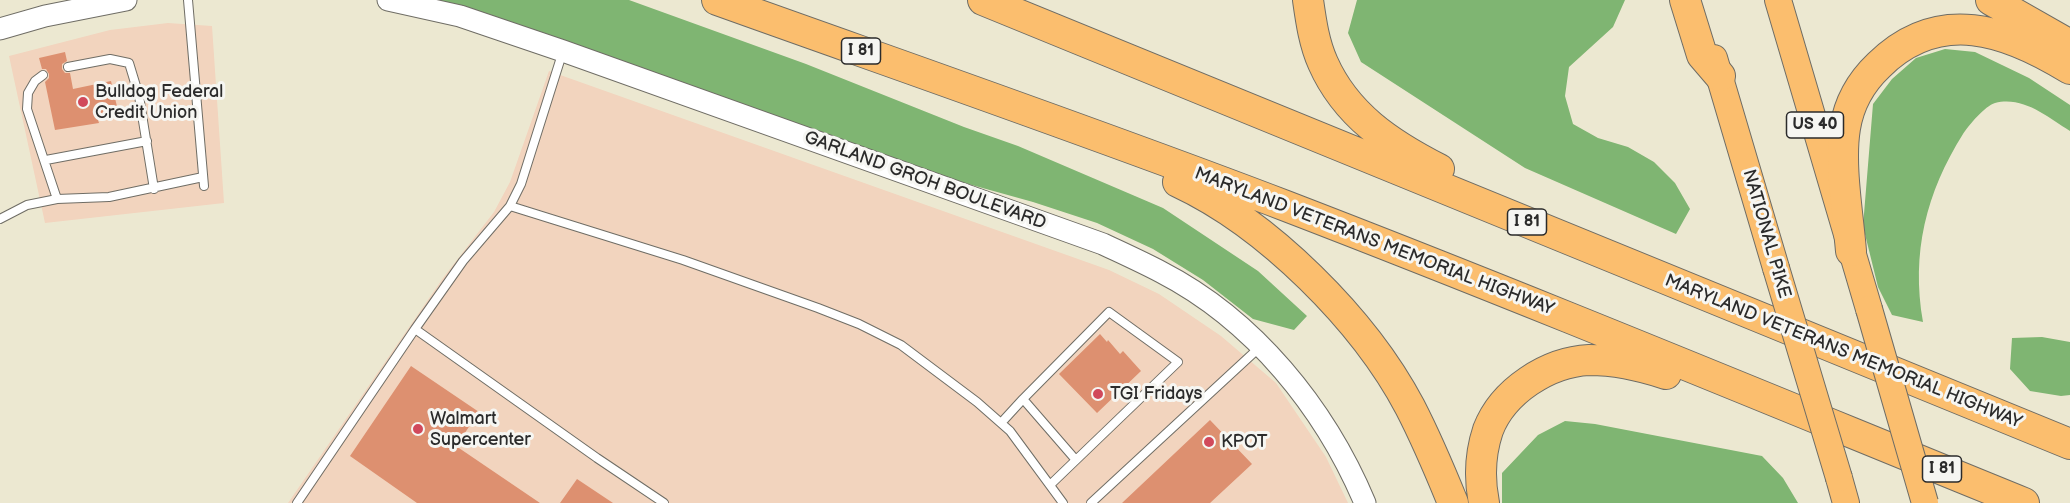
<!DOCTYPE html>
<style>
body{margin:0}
canvas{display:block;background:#ece8d1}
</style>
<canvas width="2070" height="503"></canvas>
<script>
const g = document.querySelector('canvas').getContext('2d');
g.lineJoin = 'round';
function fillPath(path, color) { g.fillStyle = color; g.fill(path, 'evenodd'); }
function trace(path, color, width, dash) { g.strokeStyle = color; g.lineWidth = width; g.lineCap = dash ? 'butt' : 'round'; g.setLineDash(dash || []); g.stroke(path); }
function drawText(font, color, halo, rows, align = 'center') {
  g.font = font + ' "Balsamiq Sans",sans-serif'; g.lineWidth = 6; g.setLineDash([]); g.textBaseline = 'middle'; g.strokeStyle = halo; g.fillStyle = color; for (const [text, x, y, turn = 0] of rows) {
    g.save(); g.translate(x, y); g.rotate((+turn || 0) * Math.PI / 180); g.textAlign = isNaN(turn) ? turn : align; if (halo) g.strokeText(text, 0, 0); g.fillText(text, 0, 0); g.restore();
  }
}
fillPath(new Path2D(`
 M168 23 212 26 224 203 45 223 9 56 110 30Z
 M549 71 1109 270 1159 294 1221 336 1276 383 1326 457 1348 503H288L443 278 494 212 510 182Z`), '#f2d4be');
fillPath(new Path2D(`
 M436 0H629L806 64 964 127 1018 146 1163 208 1258 271 1307 316 1294 330 1253 319 1203 280 1153 249 1097 223 1033 202 943 177Z
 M1357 0H1625L1613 27 1569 67 1565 96 1573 124 1598 138 1628 147 1654 162 1675 183 1690 209 1676 234 1525 168 1361 62 1348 33Z
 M1945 49 1975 52 2029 78 2070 105V131C2047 117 2024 96 1995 103 1985 106 1969 125 1963 134 1926 193 1911 253 1923 322L1892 315 1878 287 1863 226 1873 104 1892 79 1916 58Z
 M2042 337 2070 342V395L2061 396 2030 391 2010 369 2012 338Z
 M1565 421 1595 424 1762 456 1783 478 1798 503H1502V473L1538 435Z`), '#7fb572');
fillPath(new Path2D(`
 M65 52 67 61 62 64V69L65 73H70L73 89 111 81 119 115 98 120 99 123 55 130 45 82 49 78V74L46 69H42L39 58Z
 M1100 334 1107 342 1108 340 1120 354 1123 351 1141 371 1097 413 1059 374Z
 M411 366 479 412 456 446 540 503H417L350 456Z
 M1210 420 1252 464 1210 503H1122Z
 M577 479 613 503H560Z`), '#dd9070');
const service = new Path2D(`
 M188 0 204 186
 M563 51 521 184 510 206 463 261 415 329 597 458 664 503
 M68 67 110 59 129 63 139 96 154 189
 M43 75 35 81 28 93 27 109 57 199 109 197 203 177
 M46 160 147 141
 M510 206 683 260 818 308 859 324 901 345 977 402 1010 431 1063 503
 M0 219 27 205 57 199
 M1001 423 1023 399
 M1050 485 1178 362 1109 312 1023 399 1075 459
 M297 503 415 329
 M1091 503 1261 346`);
const tertiary = new Path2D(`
 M388 0 460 16 563 51 1103 244C1122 253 1142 262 1161 272 1254 320 1325 408 1365 503
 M0 29 45 16 126 0`);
const primary = new Path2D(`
 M1778 0 1869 309
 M1714 58 1776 268
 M1839 478 1846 503`);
const motorway = new Path2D(`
 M717 0C907 68 1098 134 1286 206 1533 301 1778 403 2024 503
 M983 0 2070 444
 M1308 0C1311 21 1314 43 1323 63 1346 115 1390 144 1439 169
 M1685 0 1702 55 1720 76
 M1991 0 2070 45
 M1178 182C1268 224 1364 320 1410 407 1426 438 1440 471 1453 503
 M1851 251C1848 214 1839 164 1845 128 1849 103 1861 82 1879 65 1939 6 2007 30 2070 69
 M1484 503C1479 478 1480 454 1488 430 1503 391 1548 362 1589 360 1615 360 1642 366 1666 374`);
trace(service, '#6f6d65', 10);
trace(tertiary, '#6f6d65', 23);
trace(primary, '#6f6d65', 28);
trace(motorway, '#6f6d65', 32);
trace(service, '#fff', 8);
trace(tertiary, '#fff', 21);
trace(primary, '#fbbe6e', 26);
trace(motorway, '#fbbe6e', 30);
const primaryBridge = new Path2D(`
 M1776 268 1839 478
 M1869 309 1925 503`);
trace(primaryBridge, '#6f6d65', 28, []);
trace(primaryBridge, '#fbbe6e', 26);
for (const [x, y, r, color] of [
 [83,102,6,"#d1495b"],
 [1098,394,6,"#d1495b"],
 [418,429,6,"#d1495b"],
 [1209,442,6,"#d1495b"]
]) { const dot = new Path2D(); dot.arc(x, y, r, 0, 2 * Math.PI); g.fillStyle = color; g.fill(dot); trace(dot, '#f6f6f2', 2); }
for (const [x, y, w] of [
 [861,51,39],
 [1815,125,57],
 [1527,222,39],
 [1942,469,39]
]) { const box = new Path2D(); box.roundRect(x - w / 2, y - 13, w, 26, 4.5); g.fillStyle = '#f6f6f2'; g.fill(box); trace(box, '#2b2b2b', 1.5); }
drawText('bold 16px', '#2b2b2b', null, [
 ["I 81",861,51],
 ["US 40",1815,125],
 ["I 81",1527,222],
 ["I 81",1942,469]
]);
drawText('18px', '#2b2b2b', '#f6f6f2', [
 ["Bulldog Federal",95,92],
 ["Credit Union",95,113],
 ["TGI Fridays",1110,394],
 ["Walmart",430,419],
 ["Supercenter",430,440],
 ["KPOT",1221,442]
], 'left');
drawText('18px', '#2b2b2b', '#f6f6f2', [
 ["GARLAND GROH BOULEVARD",925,181,20],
 ["NATIONAL PIKE",1766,234,74],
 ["MARYLAND VETERANS MEMORIAL HIGHWAY",1374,242,21],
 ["MARYLAND VETERANS MEMORIAL HIGHWAY",1843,352,22]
]);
</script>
